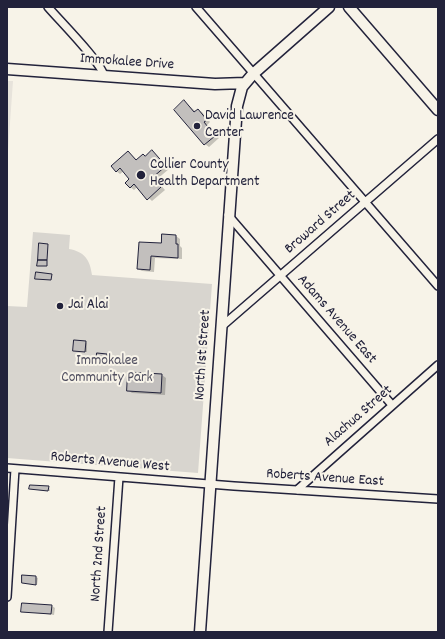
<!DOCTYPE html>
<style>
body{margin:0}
#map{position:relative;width:445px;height:639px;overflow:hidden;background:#f7f3e8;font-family:Dekko,sans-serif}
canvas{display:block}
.frame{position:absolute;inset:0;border:8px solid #22223b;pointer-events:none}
</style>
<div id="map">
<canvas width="445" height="639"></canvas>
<div class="frame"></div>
</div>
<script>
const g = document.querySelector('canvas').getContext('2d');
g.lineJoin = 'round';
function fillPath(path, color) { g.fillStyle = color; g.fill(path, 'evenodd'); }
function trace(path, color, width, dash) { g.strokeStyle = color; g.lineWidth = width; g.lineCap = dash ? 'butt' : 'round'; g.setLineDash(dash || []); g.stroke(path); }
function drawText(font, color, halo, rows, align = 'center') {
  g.font = font + ' Dekko,sans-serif'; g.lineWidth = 4; g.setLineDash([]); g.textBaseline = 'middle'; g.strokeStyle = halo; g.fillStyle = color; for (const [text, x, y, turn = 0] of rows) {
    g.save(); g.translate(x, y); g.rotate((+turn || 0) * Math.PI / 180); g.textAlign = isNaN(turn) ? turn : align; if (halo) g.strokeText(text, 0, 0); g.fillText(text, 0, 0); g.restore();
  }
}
fillPath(new Path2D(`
 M7 81H13L7 165Z`), '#e7e3db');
fillPath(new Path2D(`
 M33 232 70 235 69 249C85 252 90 260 92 275L212 284 198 473 7 458V306L27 307Z`), '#d8d5cf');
fillPath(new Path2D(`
 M184 101 196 112 198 110 202 112 210 122 207 125 219 138 209 147 205 144 175 110Z
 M152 151 169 169 156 180 165 190 152 201 137 187 134 190 130 187 131 179 124 171 120 174 116 171 128 152 137 160 143 155 146 156Z
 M163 235 176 236 180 239V246L182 248V259L155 258 154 272 142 271 138 269 162 244Z
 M86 342 87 343V352L76 351Z
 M107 355 109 356 108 364 99 363Z
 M162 375 166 378 165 395 132 393 128 390Z
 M49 487 50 491 30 489Z
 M36 577 38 578 37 585 23 583Z
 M52 606 55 608 54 615 22 611Z`), '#0003');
const building = new Path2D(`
 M184 100 194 112 198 109 207 120 204 122 215 136 204 145 174 110Z
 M152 150 166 166 153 177 161 187 147 200 134 184 130 188 125 183 129 179 120 168 116 172 111 166 128 151 136 160 143 154 145 156Z
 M162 234 176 235V244H178V258L151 256 150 270 137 269 139 242 161 243Z
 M39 243 48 244 47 260H38Z
 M38 260H47V266H37Z
 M36 272 52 274 51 280 35 279Z
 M74 340 86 341 85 352 73 351Z
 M97 353 107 354V364L96 363Z
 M128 372 162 374 161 393 127 391Z
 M30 485 49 486 48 491 29 489Z
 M22 575 36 576V585L22 583Z
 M22 603 52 605 51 614 21 612Z`);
fillPath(building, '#c2bfbd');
trace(building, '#22223b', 1);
const street = new Path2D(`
 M48 7C59 20 102 63 104 76
 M196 7 438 286
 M228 215 392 405
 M221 327 438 139
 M7 468 234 486 438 499
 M297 490 438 365
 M7 597 15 469
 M108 632 119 477`);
const secondary = new Path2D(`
 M349 7 438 110
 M7 69 215 84 245 83
 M200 632 237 106 242 87 253 74 329 7`);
trace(street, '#22223b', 10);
trace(secondary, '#22223b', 13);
trace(street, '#f7f3e8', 7);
trace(secondary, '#f7f3e8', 10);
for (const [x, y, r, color] of [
 [197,126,4,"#22223b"],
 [141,175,5,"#22223b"],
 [60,306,4,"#22223b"]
]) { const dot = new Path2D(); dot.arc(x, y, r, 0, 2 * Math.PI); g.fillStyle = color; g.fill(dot); trace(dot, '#f7f3e8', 1.5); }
drawText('15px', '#22223b', '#f7f3e8', [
 ["Immokalee Drive",127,63,4],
 ["Broward Street",321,223,-41],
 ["Adams Avenue East",336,320,49],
 ["North 1st Street",204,355,-86],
 ["Alachua Street",359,417,-41],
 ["Roberts Avenue West",110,463,5],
 ["Roberts Avenue East",325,479,4],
 ["North 2nd Street",100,554,-86]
]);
drawText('15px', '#22223b', '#f7f3e8', [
 ["David Lawrence",205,117],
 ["Center",205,134],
 ["Collier County",150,166],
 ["Health Department",150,183],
 ["Jai Alai",68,306]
], 'left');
drawText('15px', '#504f60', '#f7f3e8', [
 ["Immokalee",107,362],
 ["Community Park",107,379]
]);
</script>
